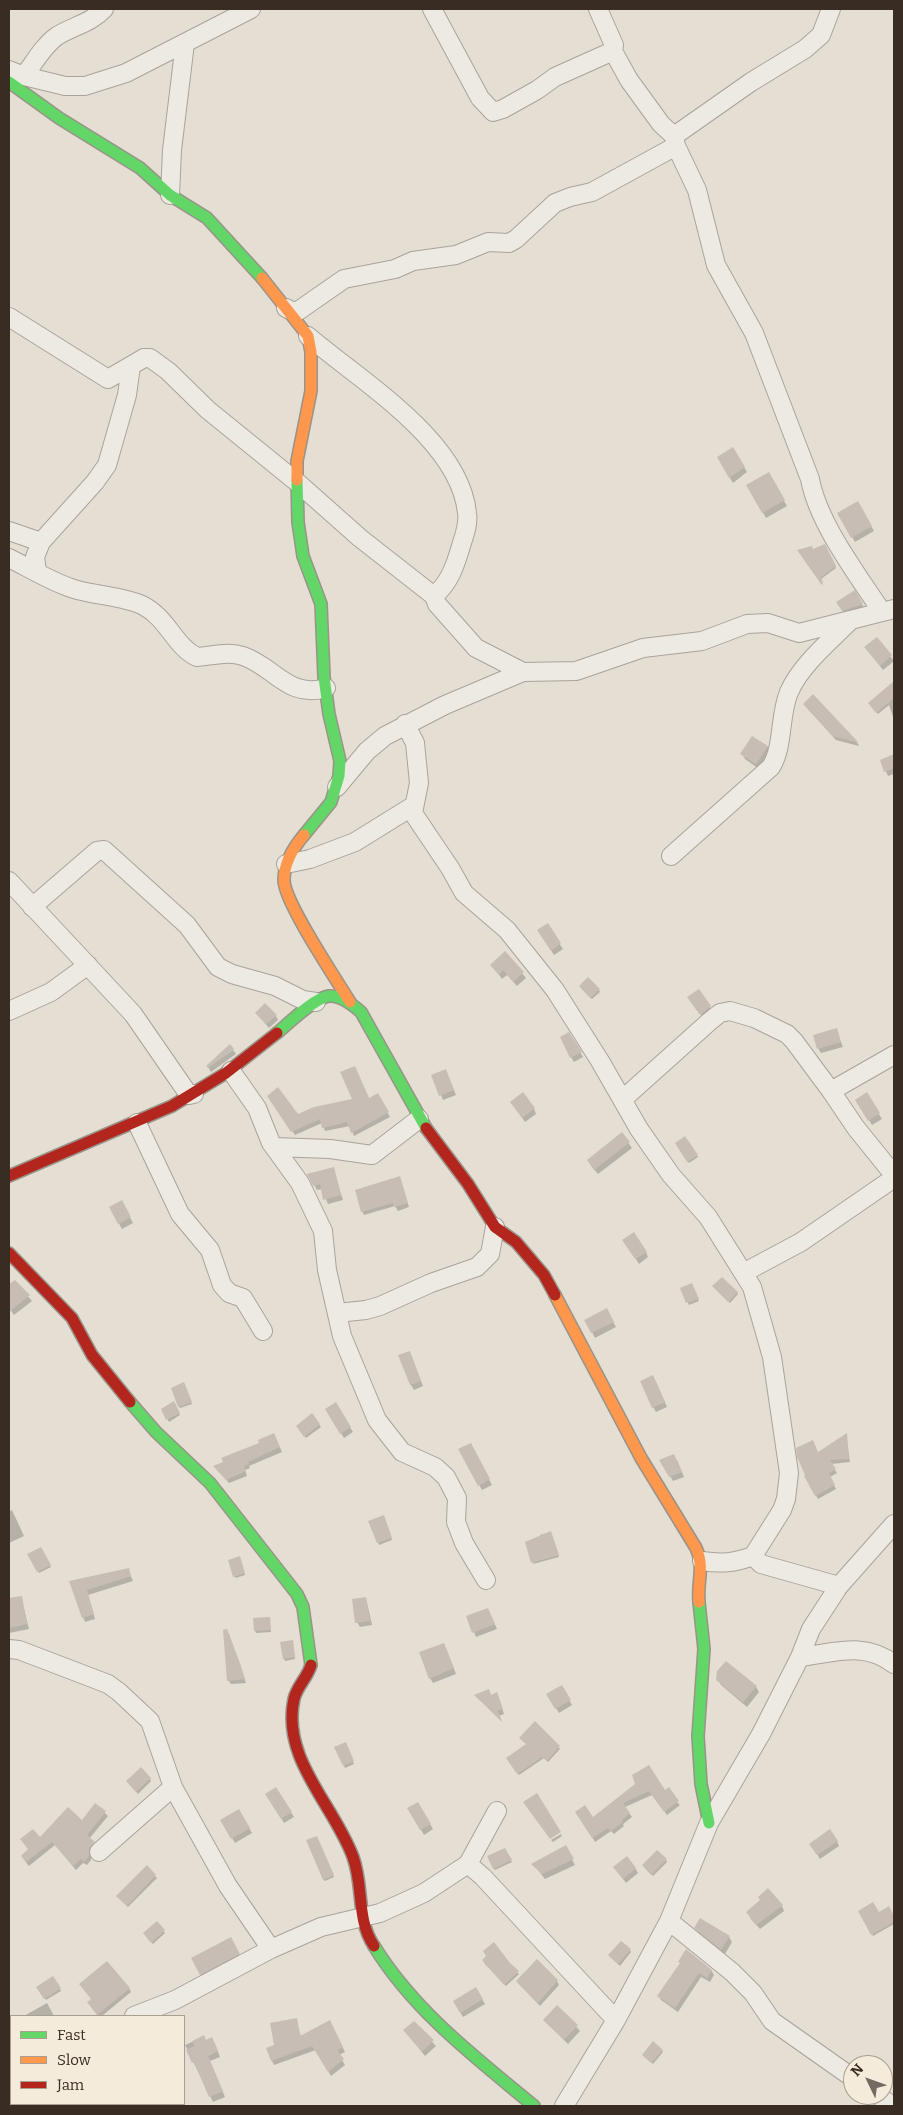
<!DOCTYPE html>
<style>
body{margin:0}
#map{position:relative;width:903px;height:2115px;overflow:hidden;background:#e4ded3;font-family:Bitter,serif}
canvas{display:block}
.frame{position:absolute;inset:0;border:10px solid #392c23;pointer-events:none}
.legend{position:absolute;left:10px;top:2015px;width:175px;height:90px;box-sizing:border-box;background:#f4ebda;border:1px solid #a99f91;margin:0;padding:6px 9px;list-style:none;font-size:15px;color:#392c23}
.legend li{display:flex;align-items:center;gap:10px;height:25px}
.legend b{width:25px;border:1px solid #a99f91}
.north{position:absolute;left:843px;top:2055px;width:50px;height:50px;box-sizing:border-box;background:#f4ebda;border:1px solid #a99f91;border-radius:50%;rotate:312deg;font-size:14px;font-weight:700;line-height:20px;text-align:center;color:#392c23}
.north::after{content:'';display:block;margin:auto;width:18px;height:22px;background:#756a61;clip-path:polygon(50% 0,100% 100%,50% 72%,0 100%)}
</style>
<div id="map">
<canvas width="903" height="2115"></canvas>
<div class="frame"></div>
<ul class="legend">
<li><b style="height:6px;background:#63d668"></b>Fast</li>
<li><b style="height:6px;background:#ff974d"></b>Slow</li>
<li><b style="height:6px;background:#b3261e"></b>Jam</li>
</ul>
<div class="north">N</div>
</div>
<script>
const g = document.querySelector('canvas').getContext('2d');
g.lineJoin = 'round';
function fillPath(path, color) { g.fillStyle = color; g.fill(path, 'evenodd'); }
function trace(path, color, width, dash) { g.strokeStyle = color; g.lineWidth = width; g.lineCap = dash ? 'butt' : 'round'; g.setLineDash(dash || []); g.stroke(path); }
fillPath(new Path2D(`
 M733 449 747 472 733 483 718 458Z
 M768 473 787 506 766 518 748 485Z
 M857 503 874 531 855 542 839 513Z
 M825 545 836 568 821 579 823 586 799 551H813Z
 M854 592 865 609 846 616 838 603Z
 M876 639 894 661 883 670 866 648Z
 M894 683V720L889 705 878 714 870 703Z
 M813 696 858 744 859 746 836 740 807 708Z
 M767 746 770 751 759 769 745 759 742 754Z
 M894 756V774L888 776 881 761Z
 M547 925 563 949 554 955 542 936Z
 M505 953 526 978 517 986 507 975 502 979 492 965Z
 M581 988 599 990 600 992 592 999Z
 M698 991 711 1009 702 1016 689 997Z
 M256 1013 276 1016 278 1020 269 1028Z
 M836 1030 843 1047 821 1053 818 1048Z
 M569 1034 583 1057 574 1062 571 1057Z
 M233 1050 236 1054 211 1072 208 1067Z
 M446 1071 456 1095 443 1100 433 1076Z
 M866 1094 882 1119 872 1125 857 1100Z
 M378 1095 390 1117 354 1136 350 1126 325 1131 322 1123 295 1135 271 1100 298 1116 353 1100H369Z
 M515 1107 534 1109 536 1114 525 1122Z
 M622 1134 632 1148 598 1174 591 1166Z
 M685 1138 698 1157 689 1163 676 1143Z
 M333 1169 343 1200 328 1204 322 1189 317 1190 309 1175Z
 M399 1178 409 1207 398 1211 395 1206 364 1215 362 1211Z
 M121 1201 133 1223 122 1229 110 1207Z
 M627 1245 646 1252 648 1257 639 1264Z
 M15 1281 32 1301 14 1315 9 1308V1286Z
 M692 1286 699 1301 689 1305 681 1288Z
 M715 1288 737 1292 738 1294 730 1303Z
 M606 1309 616 1327 595 1338 586 1320Z
 M410 1353 423 1386 414 1390 411 1385Z
 M656 1382 667 1407 656 1412 653 1407Z
 M185 1386 192 1404 180 1408 179 1407Z
 M174 1403 180 1415 169 1422 162 1409Z
 M335 1404 353 1432 344 1438 326 1409Z
 M312 1415 321 1427 306 1438 297 1426Z
 M846 1435 850 1462 831 1464 837 1473 830 1477 836 1489 818 1499 805 1476 818 1453Z
 M276 1439 282 1452 249 1466 250 1468 245 1470 247 1476 229 1483 215 1467Z
 M470 1444 492 1485 482 1490 460 1450Z
 M677 1460 684 1477 673 1481 661 1461Z
 M12 1510 24 1536 9 1543V1512Z
 M384 1518 392 1540 379 1545 370 1522Z
 M550 1532 559 1557 533 1564 540 1535Z
 M40 1549 51 1567 39 1573 29 1555Z
 M240 1559 245 1575 236 1578 234 1576Z
 M128 1570 133 1581 88 1595 95 1619 85 1622 70 1582Z
 M21 1597 29 1629 9 1633V1600Z
 M366 1598 372 1625 360 1627 357 1622Z
 M488 1609 497 1629 476 1637 474 1632Z
 M269 1618 271 1632 256 1633 255 1631Z
 M229 1634 246 1683 231 1684 228 1680Z
 M292 1641 295 1659 285 1661 284 1659Z
 M446 1649 456 1674 433 1683 430 1678Z
 M718 1680 756 1687 759 1692 747 1707 721 1685Z
 M562 1687 572 1705 559 1713 548 1695Z
 M476 1696H491L499 1699 504 1714 499 1716 502 1722Z
 M535 1723 560 1749 548 1762 544 1758 519 1775 508 1759 527 1745 522 1740Z
 M346 1746 354 1764 345 1768 336 1748Z
 M150 1779 151 1781 138 1794 131 1786Z
 M637 1784 665 1792 680 1805 667 1815 652 1795 625 1807 632 1817 623 1824 624 1826 614 1834 611 1831 595 1842 577 1812 593 1819Z
 M276 1789 294 1817 284 1823 267 1794Z
 M418 1804 433 1829 424 1835 409 1809Z
 M96 1805 108 1816 89 1839 96 1847 91 1853V1860L87 1865 83 1863 76 1870 55 1845 29 1866 25 1861 23 1857 82 1822Z
 M239 1811 252 1833 235 1843 222 1821Z
 M561 1834 562 1836 553 1842 551 1840Z
 M316 1837 334 1877 325 1881 324 1880Z
 M837 1841 839 1846 820 1859 814 1849Z
 M565 1847 575 1865 545 1879 533 1864Z
 M504 1849 512 1862 495 1870 488 1857Z
 M666 1860 667 1862 653 1876 644 1867Z
 M614 1867 635 1868 638 1873 626 1883Z
 M155 1876 157 1878 128 1907 119 1898Z
 M782 1906 784 1911 760 1929 750 1918Z
 M888 1908 894 1919V1924L873 1936 859 1911 878 1914Z
 M157 1923 165 1933 153 1944 146 1936Z
 M696 1928 729 1937 732 1942 725 1954 699 1933Z
 M230 1939 241 1958 203 1978 193 1959Z
 M630 1950 631 1952 620 1966 609 1956Z
 M488 1957 509 1964 519 1974 506 1986 484 1963Z
 M681 1964 711 1970 714 1975 710 1982 701 1977 678 2012 661 2000 659 1996Z
 M53 1978 61 1991 46 2000 38 1987Z
 M557 1981 559 1985 540 2006 517 1982Z
 M129 1988 131 1992 102 2016H98L91 2006 92 2000Z
 M476 1989 485 2004 463 2017 454 2002Z
 M47 2003 54 2016H24Z
 M557 2006 580 2031 568 2044 544 2020Z
 M296 2019 301 2037 332 2027 345 2052 339 2055 345 2065 331 2076 316 2050 274 2065 272 2061 276 2046Z
 M414 2022 436 2046 425 2056 405 2031Z
 M11 2031V2041L9 2036Z
 M204 2037 206 2041 215 2044 220 2057 210 2061 225 2097 213 2102 185 2045Z
 M662 2050 663 2052 653 2064 643 2055Z
 M111 2104H141L142 2106H113Z`), '#0003');
fillPath(new Path2D(`
 M733 447 745 467 729 478 717 457Z
 M769 472 785 500 762 513 746 485Z
 M858 501 872 526 851 538 837 513Z
 M825 544 836 566 821 577 823 583 821 584 797 550 812 546 813 549Z
 M855 590 863 604 842 611 836 602Z
 M877 637 892 655 880 666 864 647Z
 M894 681V698L876 713 868 703Z
 M813 694 859 743 833 736 803 704Z
 M752 736 768 746 756 764 740 754Z
 M894 754V768L884 772 880 760Z
 M548 923 561 943 551 951 537 930Z
 M505 951 524 972 513 982 503 970 499 975 490 965Z
 M588 977 600 989 590 998 579 986Z
 M699 989 711 1006 700 1015 687 997Z
 M265 1003 277 1015 266 1024 255 1013Z
 M837 1028 841 1042 817 1049 813 1035Z
 M569 1032 582 1052 570 1058 560 1037Z
 M230 1044 234 1049 208 1068 206 1066Z
 M355 1066 369 1098 378 1093 389 1112 351 1133 347 1122 322 1128 320 1119 291 1132 267 1096 278 1087 298 1114 314 1107 352 1099 340 1072Z
 M446 1069 454 1090 439 1096 431 1075Z
 M523 1092 535 1108 522 1118 510 1102Z
 M867 1092 880 1113 868 1121 855 1100Z
 M622 1132 630 1142 594 1170 587 1160Z
 M685 1136 698 1155 687 1162 675 1143Z
 M334 1167 341 1195 323 1200 320 1184 313 1186 307 1174Z
 M400 1176 408 1203 394 1207 393 1203 361 1212 355 1190Z
 M122 1200 131 1217 118 1224 109 1207Z
 M634 1232 647 1252 635 1259 622 1240Z
 M722 1277 738 1292 728 1302 712 1286Z
 M15 1280 30 1295 9 1312V1284Z
 M692 1283 699 1299 686 1303 680 1288Z
 M607 1308 614 1322 591 1333 584 1320Z
 M410 1351 421 1381 410 1385 398 1355Z
 M653 1375 665 1402 652 1408 640 1381Z
 M184 1382 192 1402 178 1407 171 1388Z
 M174 1401 180 1413 166 1420 161 1409Z
 M336 1402 351 1427 340 1434 325 1409Z
 M312 1413 320 1424 304 1437 296 1426Z
 M274 1433 280 1447 248 1462 249 1464 244 1466 246 1471 226 1480 213 1466 223 1462 221 1458 259 1443 258 1440Z
 M847 1433 849 1459 830 1460 836 1469 829 1473 835 1485 815 1496 804 1476 805 1475 797 1457 796 1448 813 1440 818 1452Z
 M471 1443 490 1479 478 1486 458 1449Z
 M674 1454 682 1472 669 1477 659 1460Z
 M384 1515 392 1538 377 1543 368 1521Z
 M551 1531 559 1555 531 1563 525 1542Z
 M41 1547 51 1565 37 1572 27 1554Z
 M240 1556 245 1573 233 1577 228 1560Z
 M129 1568 131 1576 87 1590 94 1614 82 1618 69 1581Z
 M22 1596 27 1624 9 1628V1598Z
 M366 1597 370 1621 355 1623 352 1599Z
 M488 1608 495 1624 472 1633 466 1616Z
 M270 1617 271 1630 254 1631 253 1618Z
 M227 1629 241 1666 245 1679 227 1681 223 1630Z
 M293 1640 295 1657 283 1659 280 1642Z
 M444 1643 454 1668 429 1679 419 1652Z
 M726 1661 757 1686 743 1702 716 1680 717 1671Z
 M562 1685 571 1700 555 1709 546 1694Z
 M489 1689 491 1695 497 1692 503 1709 497 1710 502 1721 474 1695Z
 M535 1721 560 1746 547 1761 542 1757 517 1774 506 1758 526 1744 519 1738Z
 M346 1742 354 1761 343 1766 334 1747Z
 M649 1765 665 1790 669 1787 679 1801 664 1812 649 1791 623 1803 630 1813 622 1820 623 1822 611 1831 608 1828 592 1838 575 1812 585 1805 593 1817 635 1784 632 1775Z
 M141 1767 151 1778 136 1792 126 1781Z
 M276 1787 292 1812 281 1819 265 1794Z
 M537 1793 561 1832 550 1839 523 1802Z
 M418 1802 431 1824 420 1830 407 1808Z
 M95 1803 106 1811 87 1835 95 1842 89 1848V1856L84 1862 81 1859 73 1866 52 1842 26 1862 21 1856 28 1849 20 1839 33 1829 40 1837 68 1807 82 1820Z
 M239 1809 250 1828 231 1839 220 1820Z
 M830 1829 838 1841 817 1855 809 1844Z
 M317 1836 334 1875 323 1880 306 1840Z
 M566 1845 574 1859 542 1874 531 1864Z
 M505 1848 512 1860 493 1869 487 1856Z
 M657 1850 667 1859 651 1875 642 1865Z
 M627 1856 636 1868 623 1879 613 1867Z
 M147 1865 156 1875 127 1906 116 1896Z
 M768 1888 783 1905 756 1925 746 1912 760 1900 758 1897Z
 M873 1902 879 1912 889 1906 894 1916V1922L871 1935 858 1911Z
 M700 1918 730 1936 721 1950 694 1928Z
 M157 1921 165 1930 151 1943 143 1933Z
 M231 1937 240 1954 200 1975 191 1958Z
 M621 1941 631 1949 618 1964 608 1955Z
 M494 1942 510 1963 519 1971 504 1985 482 1960 486 1956 483 1951Z
 M686 1949 712 1970 707 1978 699 1973 675 2008 657 1996 680 1963 678 1962Z
 M537 1959 558 1980 538 2003 516 1981Z
 M107 1961 130 1988 97 2015 87 2002 91 1999 79 1984Z
 M53 1976 61 1988 44 1999 36 1987Z
 M476 1987 483 1999 460 2013 453 2001Z
 M557 2005 578 2025 564 2040 543 2020Z
 M297 2018 300 2036 330 2020 343 2047 337 2050 344 2059 328 2072 312 2046 271 2061 266 2048 274 2045 270 2023Z
 M414 2021 434 2040 422 2052 403 2030Z
 M204 2035 206 2040 212 2037 218 2051 208 2056 223 2091 209 2097 194 2062 192 2063 186 2050 195 2046 192 2041Z
 M653 2041 663 2050 651 2063 642 2055Z`), '#c8bdb4');
const street = new Path2D(`
 M432 9 480 98 493 112 503 109 537 90 555 77 613 51
 M598 9 614 45 613 51 629 80 661 124 674 136 676 146 697 190 716 265 754 333 810 479C818 523 857 574 882 612
 M9 70 24 76 65 86H85L126 73 251 9
 M24 76C34 63 43 46 57 36 73 26 91 23 104 9
 M674 136 751 82 805 49 821 35 831 9
 M170 195 172 150 185 43
 M286 308 294 312 298 311 344 279 395 269 413 261 456 255 488 242 509 243 516 239 555 203 570 197 592 192 676 146
 M9 317 108 379 144 358H150L168 371 208 410 298 483 360 538 434 596 437 604 476 648 523 672
 M308 336C359 380 460 440 467 513 469 524 464 536 461 546 455 566 450 582 434 596
 M9 531 41 542
 M9 558C29 568 50 581 71 588 94 596 119 595 142 605 168 618 175 647 197 657 213 656 228 651 243 656 275 667 288 699 326 688
 M37 571 35 557 41 542 95 482 107 465 127 395 131 366
 M405 724 415 743 419 783 413 813 450 868 464 893 507 930 555 990 600 1061 639 1129 671 1175 708 1217 752 1287 772 1357 789 1473 786 1499 782 1510 753 1556
 M337 787 367 751 385 736 445 705 523 672 576 671 643 648 702 641 747 624 768 623 799 633 894 609
 M671 856 771 767C784 746 779 716 789 692 801 665 828 643 849 622
 M286 864 310 859 355 842 413 806
 M9 881 133 1014 189 1095 194 1094
 M32 907 97 851 104 850 187 925 218 967 232 974 275 986 303 1000 316 1002
 M9 1011 51 992 88 965
 M231 1071 257 1108 271 1143 300 1183 323 1231 327 1270 342 1336 377 1420 402 1452 435 1467 446 1477 457 1498 456 1522 464 1543 486 1580
 M831 1091 894 1055
 M623 1099 710 1021 720 1013 730 1011 754 1018 787 1034 794 1041 831 1091 856 1128 894 1175
 M137 1123 180 1214 210 1250 222 1285 229 1293 243 1298 263 1331
 M275 1147 330 1149 372 1155 419 1119
 M745 1272 801 1242 894 1178
 M337 1313 366 1310 380 1306 431 1283 477 1267 490 1254 495 1227
 M702 1561C721 1564 734 1563 753 1556L761 1564 839 1586
 M9 1649 19 1650 108 1684 119 1692 150 1721 173 1787 228 1886 271 1949
 M800 1657C835 1653 864 1641 894 1664
 M99 1852 173 1787
 M468 1864 483 1877 616 2020
 M669 1921 732 1972 753 1993 772 2021 853 2078
 M134 2016 175 2000 271 1949 321 1927 380 1913 424 1893 468 1864 497 1811
 M9 2067 11 2066
 M878 2095 892 2106
 M564 2106 616 2020 669 1921 709 1823 761 1734 800 1657 811 1629 839 1586 894 1524`);
const fast = new Path2D(`
 M9 82 59 118 140 168 170 195 207 218 262 278
 M297 480 298 522 303 556 321 604 324 677 329 714 340 761 339 776 331 802 304 835
 M277 1033C289 1023 314 998 329 996 341 995 353 1005 361 1012L426 1128
 M130 1402 156 1432 210 1483 297 1594 303 1607 311 1665
 M699 1602 704 1649 698 1736 701 1784 709 1823
 M374 1946C414 2011 476 2058 534 2106`);
const slow = new Path2D(`
 M262 278 308 336 311 352V391L297 461V480
 M304 835C293 848 284 863 284 880 284 902 336 979 350 1002
 M555 1295 641 1458 696 1548C705 1567 697 1581 699 1602`);
const jam = new Path2D(`
 M426 1128 468 1184 495 1227 516 1242 544 1275 555 1295
 M9 1176 172 1106 226 1073 277 1033
 M9 1253 72 1318 92 1355 130 1402
 M311 1665C308 1677 297 1686 294 1699 281 1759 334 1805 353 1857 364 1887 356 1919 374 1946`);
trace(street, '#aaa39b', 20);
trace(fast, '#9a938a', 14);
trace(slow, '#9a938a', 14);
trace(jam, '#9a938a', 14);
trace(street, '#edeae3', 18);
trace(fast, '#63d668', 11);
trace(slow, '#ff974d', 11);
trace(jam, '#b3261e', 11);
</script>
